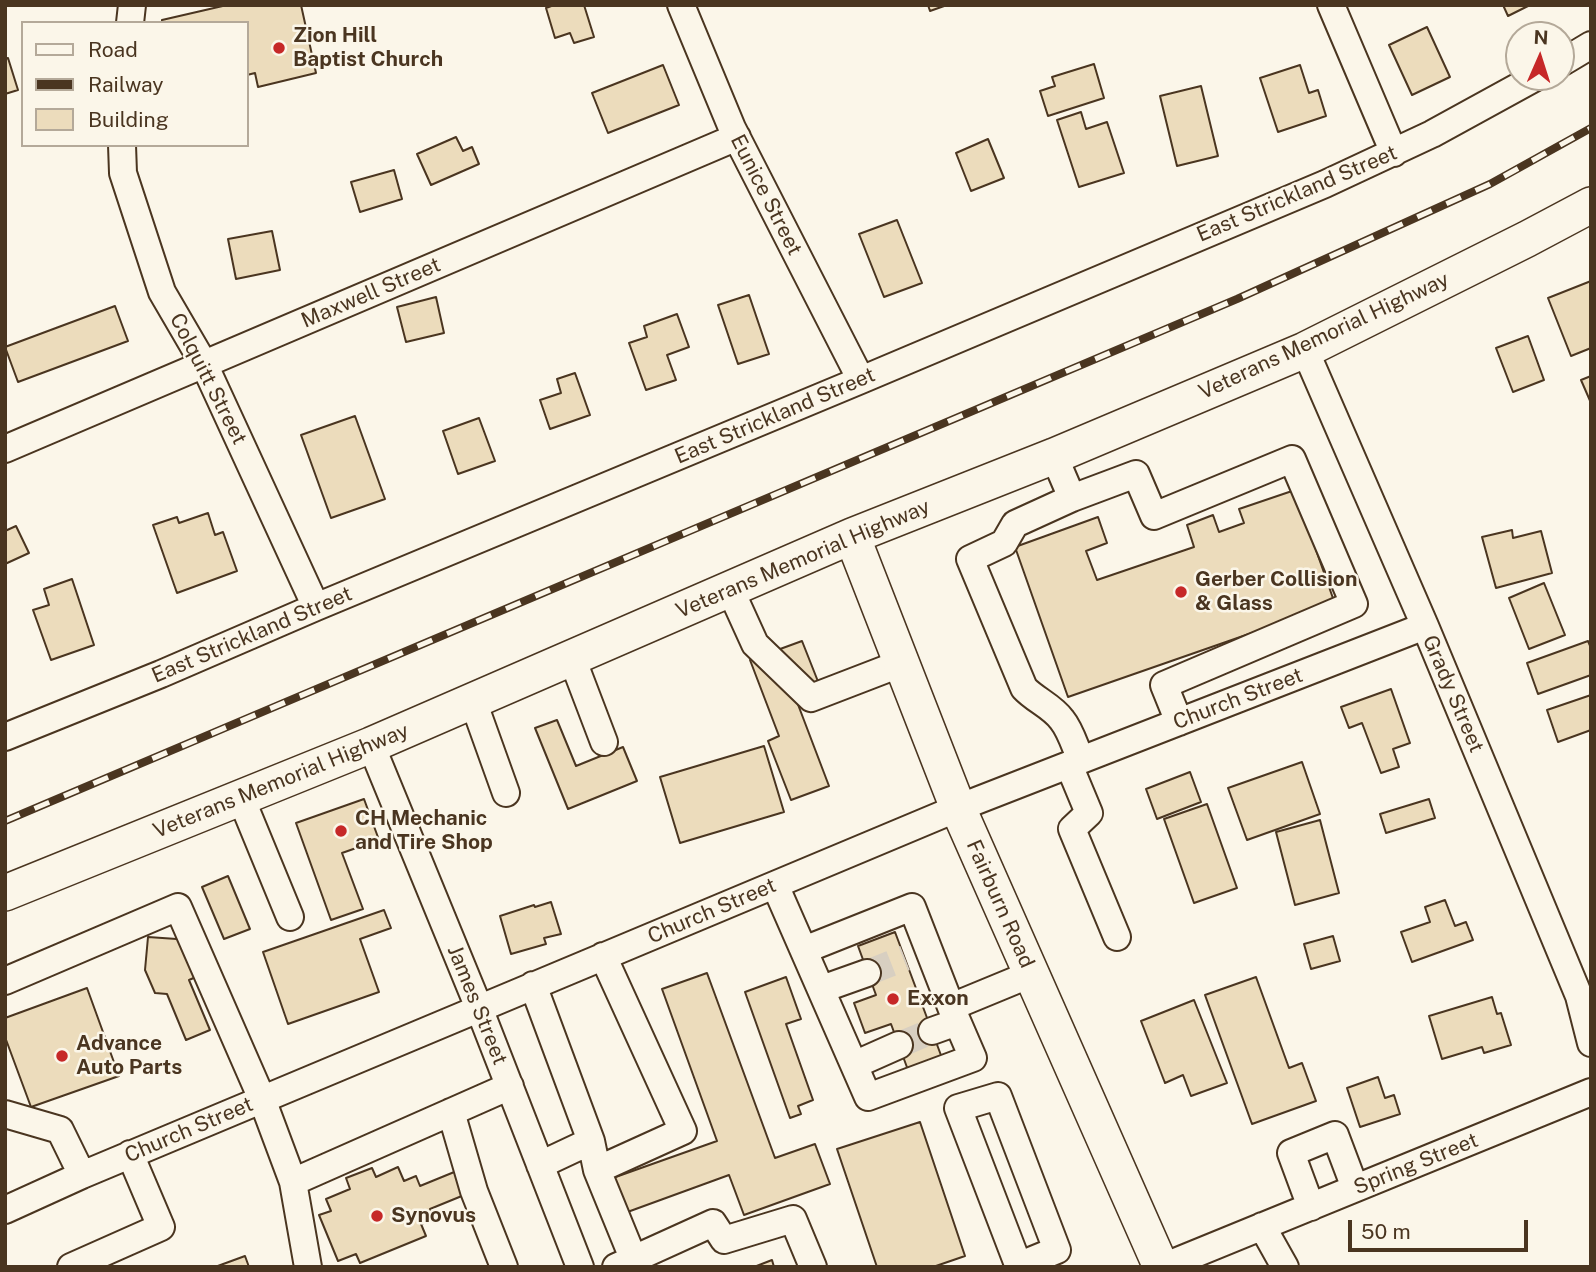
<!DOCTYPE html>
<style>
body{margin:0}
#map{position:relative;width:1596px;height:1272px;overflow:hidden;background:#fbf6e9;font-family:"Public Sans",sans-serif}
canvas{display:block}
.frame{position:absolute;inset:0;border:7px solid #4a3520;pointer-events:none}
.legend{position:absolute;left:21px;top:21px;width:228px;height:126px;box-sizing:border-box;background:#fbf6e9;border:2px solid #b4a999;margin:0;padding:9px 12px;list-style:none;font-size:21px;color:#4a3520}
.legend li{display:flex;align-items:center;gap:14px;height:35px}
.legend b{width:35px;border:2px solid #b4a999}
.north{position:absolute;left:1505px;top:21px;width:70px;height:70px;box-sizing:border-box;background:#fbf6e9;border:2px solid #b4a999;border-radius:50%;rotate:3deg;font-size:19px;font-weight:700;line-height:28px;text-align:center;color:#4a3520}
.north::after{content:'';display:block;margin:auto;width:24px;height:32px;background:#c62828;clip-path:polygon(50% 0,100% 100%,50% 72%,0 100%)}
.scale{position:absolute;left:1348px;top:1220px;width:180px;height:32px;box-sizing:border-box;border:4px solid #4a3520;border-top:0;padding-left:9px;font-size:21px;line-height:24px;white-space:nowrap;color:#4a3520;-webkit-text-stroke:5px #fbf6e9;paint-order:stroke}
</style>
<div id="map">
<canvas width="1596" height="1272"></canvas>
<div class="frame"></div>
<ul class="legend">
<li><b style="height:9px;background:#fbf6e9"></b>Road</li>
<li><b style="height:9px;background:#4a3520"></b>Railway</li>
<li><b style="height:19px;background:#ecdcbc"></b>Building</li>
</ul>
<div class="north">N</div>
<div class="scale">50 m</div>
</div>
<script>
const g = document.querySelector('canvas').getContext('2d');
g.lineJoin = 'round';
function fillPath(path, color) { g.fillStyle = color; g.fill(path, 'evenodd'); }
function trace(path, color, width, dash) { g.strokeStyle = color; g.lineWidth = width; g.lineCap = dash ? 'butt' : 'round'; g.setLineDash(dash || []); g.stroke(path); }
function drawText(font, color, halo, rows, align = 'center') {
  g.font = font + ' "Public Sans",sans-serif'; g.lineWidth = 5; g.setLineDash([]); g.textBaseline = 'middle'; g.strokeStyle = halo; g.fillStyle = color; for (const [text, x, y, turn = 0] of rows) {
    g.save(); g.translate(x, y); g.rotate((+turn || 0) * Math.PI / 180); g.textAlign = isNaN(turn) ? turn : align; if (halo) g.strokeText(text, 0, 0); g.fillText(text, 0, 0); g.restore();
  }
}
const building = new Path2D(`
 M227 5H301L316 73 258 87 255 73 247 75V23H162V20Z
 M554 5H584L594 37 574 43 570 33 555 38 546 8Z
 M928 5H947L930 11Z
 M1503 5H1530L1508 16Z
 M1427 27 1450 77 1412 95 1389 45Z
 M8 58 18 90 5 94V59Z
 M1094 64 1104 98 1048 116 1040 91 1055 86 1052 77Z
 M663 65 679 105 608 133 592 93Z
 M1300 65 1309 93 1318 90 1326 116 1278 132 1260 78Z
 M1201 86 1218 156 1177 166 1160 96Z
 M1081 112 1086 129 1107 122 1124 173 1079 187 1057 120Z
 M456 137 463 151 472 147 479 164 431 185 417 154Z
 M988 139 1004 178 971 191 956 153Z
 M394 170 402 199 360 212 351 182Z
 M897 220 922 283 884 297 859 234Z
 M272 231 280 270 236 279 228 239Z
 M1591 281V348L1571 356 1548 298Z
 M749 295 769 354 738 364 718 305Z
 M436 297 444 333 406 342 397 307Z
 M115 306 128 341 18 382 5 347Z
 M677 314 689 347 667 355 676 380 646 390 629 343 647 337 644 326Z
 M1528 336 1544 380 1513 392 1496 348Z
 M575 373 590 415 550 429 540 400 561 393 557 379Z
 M1591 376V403L1581 380Z
 M355 416 385 499 331 518 301 435Z
 M479 418 495 461 458 474 443 431Z
 M1295 490 1335 604 1068 697 1015 547 1098 517 1107 543 1086 551 1097 580 1194 547 1187 525 1213 515 1219 532 1244 523 1239 509Z
 M208 513 215 535 223 532 237 571 177 593 153 525 177 517 179 523Z
 M16 526 29 553 5 564V531Z
 M1512 530 1513 538 1541 531 1552 573 1496 588 1482 537Z
 M72 579 94 645 51 660 33 610 49 605 44 589Z
 M1544 583 1565 635 1529 649 1509 598Z
 M802 641 819 684 794 694 829 786 791 800 768 741 779 736 750 660Z
 M1588 641 1591 648V675L1538 694 1527 663Z
 M1391 689 1410 743 1393 749 1399 767 1381 773 1362 723 1349 728 1341 707Z
 M1591 695V730L1558 742 1547 710Z
 M557 720 576 766 623 747 637 781 568 809 535 728Z
 M764 746 784 812 680 843 660 777Z
 M1302 762 1320 814 1247 840 1228 788Z
 M1190 772 1201 802 1157 819 1146 789Z
 M364 799 379 840 342 853 363 909 331 920 296 823Z
 M1429 799 1435 818 1386 833 1380 814Z
 M1207 804 1237 888 1194 903 1164 819Z
 M1320 820 1339 893 1295 905 1276 832Z
 M228 876 250 929 224 939 202 887Z
 M1445 900 1455 926 1466 922 1473 940 1412 962 1401 932 1430 922 1425 907Z
 M551 902 561 934 544 938 546 944 511 954 500 916 534 905 535 907Z
 M384 910 391 928 360 939 379 992 288 1024 263 952Z
 M895 932 942 1058 908 1070 891 1024 865 1033 854 1003 876 995 858 946Z
 M1333 936 1340 961 1311 969 1304 944Z
 M148 937 191 940 196 977 189 980 210 1030 186 1040 167 994 155 993 145 970Z
 M707 973 775 1158 815 1144 830 1184 744 1215 729 1175 622 1214 610 1179 717 1141 662 989Z
 M786 977 801 1019 786 1024 813 1100 798 1106 801 1114 790 1118 745 992Z
 M1256 977 1289 1068 1302 1063 1316 1101 1252 1124 1205 995Z
 M87 988 119 1076 31 1107 5 1037V1018Z
 M1492 997 1497 1014 1501 1013 1511 1045 1484 1053 1482 1047 1442 1059 1429 1016Z
 M1194 1000 1227 1083 1191 1096 1183 1075 1165 1083 1141 1021Z
 M1378 1077 1385 1098 1394 1095 1400 1114 1360 1127 1347 1088Z
 M920 1122 965 1256 933 1267H877L837 1149Z
 M398 1167 404 1181 416 1176 420 1186 464 1168 474 1191 430 1209 434 1219 421 1224 426 1236 360 1263 356 1254 338 1261 319 1215 331 1211 326 1199 350 1189 346 1178 372 1168 376 1177Z
 M245 1256 249 1267H215Z
 M772 1260 774 1267H754Z`);
fillPath(building, '#ecdcbc');
trace(building, '#4a3520', 2);
trace(new Path2D(`
 M867 973 905 958
 M899 1045 932 1031`), '#d8cfc1', 26, [26, 13]);
const minor = new Path2D(`
 M681 5 732 128 861 380
 M1331 5 1394 153
 M130 23 132 5
 M1561 63 1591 45
 M122 145 123 173 162 292 204 364 316 607
 M1305 350 1425 626 1579 996 1591 1043
 M5 449 737 137
 M1054 456 1072 498 1136 474 1154 516 1292 459 1354 604 1164 685 1179 722
 M1072 498 1015 524 1004 543 970 559 1024 688C1035 700 1052 706 1062 720 1071 731 1075 747 1081 760
 M730 589 755 644 811 698 902 663
 M572 658 604 742
 M473 701 506 793
 M5 737 161 674 316 607 861 380 1325 184 1432 134 1536 77
 M371 745 479 1008 580 1267
 M1069 765 1089 813 1072 829 1117 937
 M241 798 290 917
 M775 885 868 1097 973 1058 951 1007 1031 974
 M804 950 912 907 951 1007
 M5 981 178 907 262 1099 293 1182 510 1086
 M533 985 591 1141
 M822 989 867 973
 M932 1031 957 1022
 M854 1065 899 1045
 M451 1112 474 1191 504 1267
 M5 1114 60 1130 82 1175
 M540 1165 591 1141 597 1170 683 1131 603 956
 M597 1170 633 1258
 M293 1182 308 1267
 M1311 1207 1291 1153 1335 1135 1355 1188
 M5 1210 82 1175 958 808 1425 626
 M1262 1226 1285 1267
 M1018 1266 1057 1250 998 1096 958 1108 1019 1267
 M71 1267 161 1227 130 1154
 M616 1267 713 1223 724 1240 793 1219 813 1267
 M1163 1267 1591 1092`);
const major = new Path2D(`
 M852 536 958 808 1161 1267
 M5 893 371 745 852 536 1054 456 1305 350 1527 239 1591 205`);
trace(minor, '#4a3520', 30);
trace(major, '#4a3520', 38);
trace(minor, '#fbf6e9', 26);
trace(major, '#fbf6e9', 35);
const rail = new Path2D(`
 M5 821 1237 299 1490 184 1591 128`);
trace(rail, '#4a3520', 8);
trace(rail, '#fbf6e9', 5, [16]);
for (const [x, y, r, color] of [
 [279,48,7,"#c62828"],
 [1181,592,7,"#c62828"],
 [341,831,7,"#c62828"],
 [893,999,7,"#c62828"],
 [62,1056,7,"#c62828"],
 [377,1216,7,"#c62828"]
]) { const dot = new Path2D(); dot.arc(x, y, r, 0, 2 * Math.PI); g.fillStyle = color; g.fill(dot); trace(dot, '#fbf6e9', 2.5); }
drawText('bold 21px', '#4a3520', '#fbf6e9', [
 ["Zion Hill",293,36],
 ["Baptist Church",293,60],
 ["Gerber Collision",1195,580],
 ["& Glass",1195,604],
 ["CH Mechanic",355,819],
 ["and Tire Shop",355,843],
 ["Exxon",907,999],
 ["Advance",76,1044],
 ["Auto Parts",76,1068],
 ["Synovus",391,1216]
], 'left');
drawText('21px', '#4a3520', '#fbf6e9', [
 ["East Strickland Street",1297,194,-23],
 ["Eunice Street",766,195,63],
 ["Maxwell Street",371,293,-23],
 ["Veterans Memorial Highway",1324,336,-25],
 ["Colquitt Street",208,379,63],
 ["East Strickland Street",775,416,-23],
 ["Veterans Memorial Highway",803,559,-23],
 ["East Strickland Street",252,635,-23],
 ["Grady Street",1453,694,67],
 ["Church Street",1238,699,-21],
 ["Veterans Memorial Highway",281,781,-22],
 ["Fairburn Road",1000,904,66],
 ["Church Street",712,911,-23],
 ["James Street",477,1005,68],
 ["Church Street",189,1130,-23],
 ["Spring Street",1416,1164,-22]
]);
</script>
